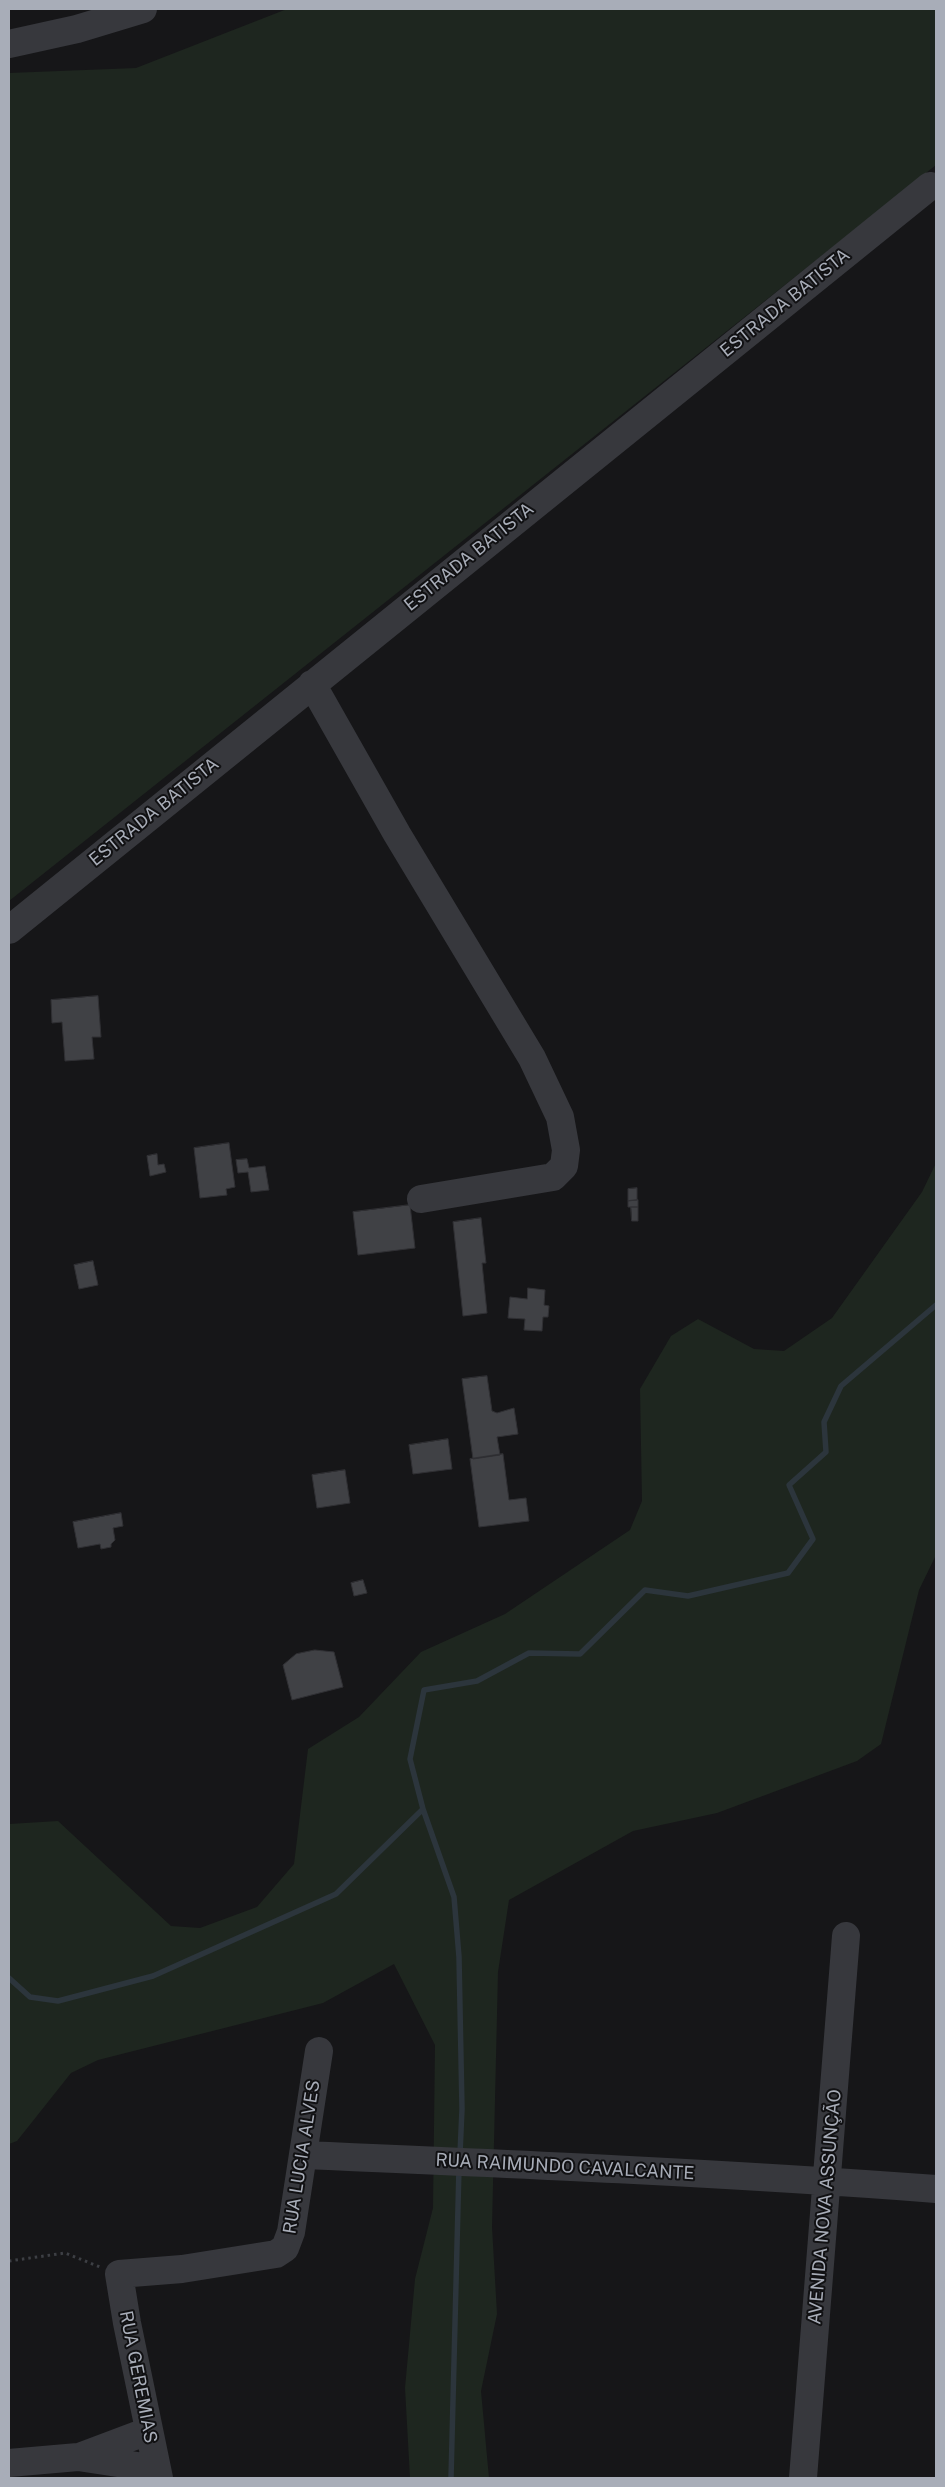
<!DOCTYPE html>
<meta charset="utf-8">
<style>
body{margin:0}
#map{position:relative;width:945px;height:2487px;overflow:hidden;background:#161618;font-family:"Public Sans",sans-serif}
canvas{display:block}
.frame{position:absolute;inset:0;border:10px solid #a8adb8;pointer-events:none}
</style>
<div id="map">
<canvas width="945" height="2487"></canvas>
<div class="frame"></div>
</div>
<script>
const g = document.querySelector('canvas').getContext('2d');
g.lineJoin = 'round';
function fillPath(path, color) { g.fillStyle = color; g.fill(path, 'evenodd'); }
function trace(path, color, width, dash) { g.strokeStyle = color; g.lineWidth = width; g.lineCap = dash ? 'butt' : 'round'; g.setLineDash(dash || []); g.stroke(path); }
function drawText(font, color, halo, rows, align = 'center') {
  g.font = font + ' "Public Sans",sans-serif'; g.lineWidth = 4; g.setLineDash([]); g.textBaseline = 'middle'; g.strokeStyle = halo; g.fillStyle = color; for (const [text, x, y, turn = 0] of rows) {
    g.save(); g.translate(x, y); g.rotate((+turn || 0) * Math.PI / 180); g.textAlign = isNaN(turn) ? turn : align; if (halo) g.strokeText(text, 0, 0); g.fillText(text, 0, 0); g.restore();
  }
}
fillPath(new Path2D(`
 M287 9H936V165L9 901V73L136 68Z
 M936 1163V1555L919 1590 881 1744 857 1761 717 1813 633 1831 509 1900 498 1972 492 2227 497 2314 481 2391 489 2478H410L405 2388 415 2279 433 2208 435 2045 394 1964 323 2003 98 2060 71 2073 17 2141 9 2144V1824L58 1821 171 1926 200 1928 257 1907 294 1864 308 1749 359 1717 421 1652 505 1614 630 1530 642 1501 640 1389 671 1336 698 1319 754 1349 784 1351 832 1318 922 1192Z`), '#1e261f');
trace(new Path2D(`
 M423 1809 454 1897 459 1957 462 2109 460 2154
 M9 1978 30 1997 58 2001 153 1976 336 1894 423 1809 410 1759 424 1690 477 1681 529 1653 580 1654 645 1590 688 1596 788 1573 813 1539 789 1485 826 1452 824 1422 841 1386 936 1305
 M451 2478 459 2168`), '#2c353c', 5.5);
const building = new Path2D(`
 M98 996 101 1037H92L94 1059 65 1061 62 1022 52 1023 51 1000Z
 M229 1143 235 1187 226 1189 227 1195 200 1198 194 1148Z
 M157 1154 158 1165 164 1164 166 1172 150 1176 147 1156Z
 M247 1159 249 1168 265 1166 269 1190 251 1192 248 1172 238 1173 236 1160Z
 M637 1188V1200L628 1201V1189Z
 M638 1200V1207H628V1201Z
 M410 1205 415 1248 358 1255 353 1212Z
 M631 1207H638V1221H632Z
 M481 1218 486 1263H482L487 1313 463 1316 453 1222Z
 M93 1261 98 1285 79 1289 74 1265Z
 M528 1288 545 1290 544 1305 549 1306 548 1317H543L542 1331 524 1330 525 1319 508 1318 510 1297 527 1299Z
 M487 1376 492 1411 497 1413 514 1408 518 1434 497 1437 500 1455 473 1459 462 1379Z
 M448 1439 452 1469 413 1474 409 1445Z
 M503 1454 509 1500 526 1498 529 1521 479 1527 470 1459Z
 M345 1470 350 1503 317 1508 312 1475Z
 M121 1513 123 1526 113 1528 115 1540 111 1544V1547L101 1549 100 1544 78 1548 73 1522Z
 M363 1580 367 1593 354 1596 351 1583Z
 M315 1650 334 1652 343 1687 292 1700 283 1665 296 1654Z`);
fillPath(building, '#404145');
trace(building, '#303034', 1);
trace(new Path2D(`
 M9 2261 65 2253 100 2267`), '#3d3f44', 3, [2.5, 4]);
trace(new Path2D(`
 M9 44 77 29 143 9
 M312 684 397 834 532 1058 560 1117 566 1150 564 1166 553 1177 421 1199
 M9 930 930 186
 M303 2155C514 2164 725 2173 936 2189
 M79 2457 148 2431
 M9 2463 78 2457 157 2469
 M159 2478 127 2323 119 2274 182 2269 276 2254 285 2248 291 2232 319 2051
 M803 2478 846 1936`), '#37383d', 28);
drawText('18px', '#a8adb8', '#111113', [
 ["ESTRADA BATISTA",785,303,-39],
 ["ESTRADA BATISTA",469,557,-39],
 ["ESTRADA BATISTA",154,812,-39],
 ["RUA LUCIA ALVES",302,2157,-81],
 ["RUA RAIMUNDO CAVALCANTE",565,2167,3],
 ["AVENIDA NOVA ASSUNÇÃO",825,2207,-85],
 ["RUA GEREMIAS",138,2377,79]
]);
</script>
